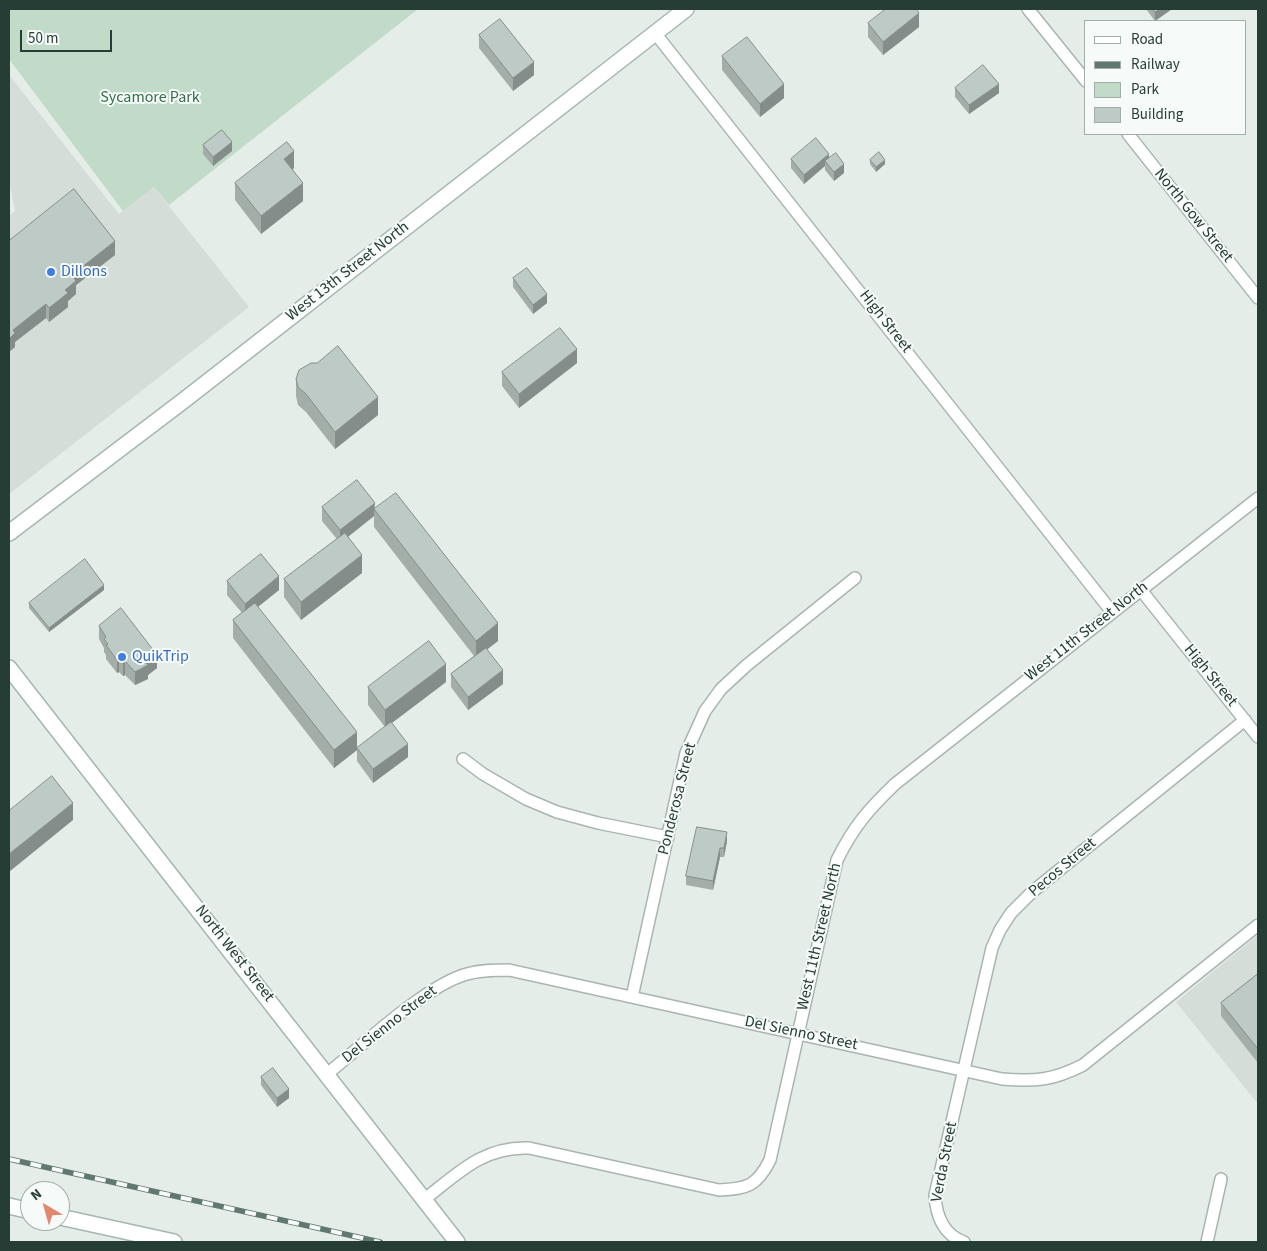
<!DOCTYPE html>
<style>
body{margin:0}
#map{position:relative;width:1267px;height:1251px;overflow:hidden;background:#e5ede9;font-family:"Source Sans 3",sans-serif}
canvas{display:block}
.frame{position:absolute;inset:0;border:10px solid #263d36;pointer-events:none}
.legend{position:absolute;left:1084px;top:20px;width:162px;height:115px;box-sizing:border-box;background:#f6faf8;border:1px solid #a3aeaa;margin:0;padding:6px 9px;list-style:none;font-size:15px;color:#263d36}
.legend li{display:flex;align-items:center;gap:10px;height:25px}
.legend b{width:25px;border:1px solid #a3aeaa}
.north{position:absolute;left:20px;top:1181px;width:50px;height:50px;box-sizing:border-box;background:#f6faf8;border:1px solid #a3aeaa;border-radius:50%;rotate:322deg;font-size:14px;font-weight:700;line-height:20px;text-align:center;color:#263d36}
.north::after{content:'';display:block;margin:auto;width:18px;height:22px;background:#e2886e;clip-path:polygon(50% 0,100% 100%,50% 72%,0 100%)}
.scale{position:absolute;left:20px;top:30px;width:92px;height:22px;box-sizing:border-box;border:2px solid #263d36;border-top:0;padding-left:6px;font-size:15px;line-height:18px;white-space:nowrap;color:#263d36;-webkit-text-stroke:4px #f6faf8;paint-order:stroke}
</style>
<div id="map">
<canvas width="1267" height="1251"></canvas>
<div class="frame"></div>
<ul class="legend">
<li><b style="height:6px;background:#fff"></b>Road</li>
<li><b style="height:6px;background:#617871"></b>Railway</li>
<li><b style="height:14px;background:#c1dbc8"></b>Park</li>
<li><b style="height:14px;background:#becac5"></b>Building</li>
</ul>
<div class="north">N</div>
<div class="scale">50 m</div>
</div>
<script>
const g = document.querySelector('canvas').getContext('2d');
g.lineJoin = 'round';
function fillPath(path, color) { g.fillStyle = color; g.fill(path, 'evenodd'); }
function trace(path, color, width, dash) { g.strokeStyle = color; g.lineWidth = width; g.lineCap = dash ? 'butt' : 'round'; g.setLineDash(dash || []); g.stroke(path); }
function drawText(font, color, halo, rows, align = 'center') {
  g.font = font + ' "Source Sans 3",sans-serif'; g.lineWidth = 4; g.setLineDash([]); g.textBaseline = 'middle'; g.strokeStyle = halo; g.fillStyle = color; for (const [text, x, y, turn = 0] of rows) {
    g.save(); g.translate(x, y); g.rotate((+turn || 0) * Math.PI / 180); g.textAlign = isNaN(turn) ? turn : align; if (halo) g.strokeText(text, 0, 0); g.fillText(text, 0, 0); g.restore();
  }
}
fillPath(new Path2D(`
 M9 75 119 214 154 187 249 307 9 494V216L15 211 9 181Z
 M1258 935V1104L1176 1002Z`), '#d4ddd8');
fillPath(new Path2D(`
 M9 9H418L169 205 154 187 123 211 9 59Z`), '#c1dbc8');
const street = new Path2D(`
 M1028 9 1086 81
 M655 33 1112 612
 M1128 134 1258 298
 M1141 590 1258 737
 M463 759 483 774 526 799 557 812 598 823 668 837
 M632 997 686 753 705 711 721 689 747 665 855 578
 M327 1074C362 1046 426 985 467 974 481 970 495 970 509 970L1002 1079C1035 1082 1054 1080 1083 1065L1258 925
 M425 1199C458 1173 484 1146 529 1148L719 1190C747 1189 757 1186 770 1160L837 860C854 826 868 810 895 784L1258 498
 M964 1242C944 1235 936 1216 935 1195L992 948 1000 930 1011 913 1032 892 1245 720
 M1207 1242 1221 1179`);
const secondary = new Path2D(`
 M9 533 183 401 686 9
 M9 668 457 1242
 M9 1206 30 1211
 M60 1217 174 1242`);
trace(street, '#a8b5b0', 14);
trace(secondary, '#a5b7b1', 18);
trace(street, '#fff', 11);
trace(secondary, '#fff', 15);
const rail = new Path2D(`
 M9 1159 380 1242`);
trace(rail, '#617871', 5.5);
trace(rail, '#f6faf8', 4, [11]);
fillPath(new Path2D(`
 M1146 9H1172L1155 21Z
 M868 23 919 27 883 55 868 37Z
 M479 35 534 75 513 91 479 48Z
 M722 56 784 98 760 117 722 70Z
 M955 88 999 93 969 114 955 97Z
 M203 145 232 151 213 166 203 154Z
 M791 159H829L844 173 834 181 825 170V166L804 184 791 168Z
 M870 160 885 164 876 172 870 164Z
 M294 168 293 170 303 201 261 234 235 200V183Z
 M9 241 115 255 76 285V294L68 301V307L49 322 46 318 15 342V347L9 352Z
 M513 278 547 303 533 314 513 287Z
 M577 363 519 408 502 386V372Z
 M296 379 378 415 335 449 306 412 298 405 296 396Z
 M322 507 375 509 498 641 487 649 503 684 468 710 451 687V674L474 656 374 527V516L348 537 362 573 301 620 284 597V579L337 539 322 521Z
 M227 581 279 590 258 607 357 750 334 768 233 638V620L242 613 227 595Z
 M104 590 49 632 29 608V603Z
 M99 626 157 668 148 675V679L135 685 125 675 123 676 119 672 117 673 106 659V655L104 652V648L99 639Z
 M446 682 392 723 408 757 373 783 357 761V748L385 727 368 705V687Z
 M727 841 724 857H720L713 890 686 885V876Z
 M1258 974V1063L1221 1016V1003Z
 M261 1077 289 1098 277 1107 261 1085Z`), '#a3aea9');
fillPath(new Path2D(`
 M1160 9H1172L1155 21V12Z
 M919 13V27L883 55V42Z
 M534 62V75L513 91V78Z
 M784 84V98L760 117V104Z
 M999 84V93L969 114V105Z
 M232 142V151L213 166V157Z
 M294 151V168L284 176V159Z
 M829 154V163L825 161V166L804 184V175Z
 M885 160V164L876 172V167Z
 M844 164V173L834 181V172Z
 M303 183V201L261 234V216Z
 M115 241V255L76 285V294L68 301V307L49 322V308L65 290 72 275Z
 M547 294V303L533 314V305Z
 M46 304V318L15 342V347L9 352V339L13 330Z
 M577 349V363L519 408V394Z
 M378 397V415L335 449V432Z
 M375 503 374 516 340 543V530Z
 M362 555V573L301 620V602Z
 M279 576V590L245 617V604Z
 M104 585V590L49 632V628Z
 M498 623V641L476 658V641Z
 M157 655V668L148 675V679L135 685V672Z
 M119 658V672L117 673V660Z
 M125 661V675L123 676V663Z
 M446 664V682L385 728V710Z
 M503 670V684L468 710V697Z
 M357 732V750L334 768V750Z
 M408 744V757L373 783V769Z
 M73 803V820L9 872V854Z
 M727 832V841L724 857V848Z
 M720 848V857L713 890V881Z
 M289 1089V1098L277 1107V1098Z`), '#858d8a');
const building = new Path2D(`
 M886 9H916L919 13 883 42 868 23Z
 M1153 9H1160L1155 12Z
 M500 19 534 62 513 78 479 35Z
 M747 37 784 84 760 104 722 56Z
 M983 65 999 84 969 105 955 88Z
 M222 130 232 142 213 157 203 145Z
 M816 138 829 154 804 175 791 159Z
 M287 142 294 151 284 159 303 183 261 216 235 183Z
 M879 152 885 160 876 167 870 160Z
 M836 153 844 164 834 172 825 161Z
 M74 189 115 241 72 275 76 281 65 290 68 293 49 308 46 304 13 330 15 333 9 339V241Z
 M527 268 547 294 533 305 513 278Z
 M560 328 577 349 519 394 502 372Z
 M338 346 378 397 335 432 306 394 298 387 296 379 299 370 311 363H317Z
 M357 480 375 503 340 530 322 507Z
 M396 493 498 623 476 641 374 509Z
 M345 533 362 555 301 602 284 579Z
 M261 554 279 576 245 604 227 581Z
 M85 559 104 585 49 628 29 603Z
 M255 603 357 732 334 750 233 620Z
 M121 608 157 655 146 663 148 665 135 672 125 661 123 663 119 658 117 660 106 645 108 644 104 639 106 637 99 626Z
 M429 641 446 664 385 710 368 687Z
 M486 648 503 670 468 697 451 674Z
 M391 722 408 744 373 769 357 748Z
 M52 776 73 803 9 854V811Z
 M697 827 727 832 724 848H720L713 881 686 876Z
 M1258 974V1049L1221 1003Z
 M273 1068 289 1089 277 1098 261 1077Z`);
fillPath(building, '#becac5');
trace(building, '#858d8a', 1);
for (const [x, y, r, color] of [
 [51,272,5,"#3f7fe0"],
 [122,657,5,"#3f7fe0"]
]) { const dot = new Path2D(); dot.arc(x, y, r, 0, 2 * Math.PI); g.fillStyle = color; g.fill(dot); trace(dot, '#f6faf8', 2); }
drawText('16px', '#356f4a', '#f6faf8', [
 ["Sycamore Park",150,98]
]);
drawText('16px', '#263d36', '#f6faf8', [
 ["North Gow Street",1193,216,51],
 ["West 13th Street North",348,272,-38],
 ["High Street",885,322,52],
 ["West 11th Street North",1087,632,-38],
 ["High Street",1210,676,51],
 ["Ponderosa Street",678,799,-76],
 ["Pecos Street",1063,868,-40],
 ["West 11th Street North",820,937,-77],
 ["North West Street",234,954,52],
 ["Del Sienno Street",390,1025,-38],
 ["Del Sienno Street",801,1034,12],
 ["Verda Street",945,1162,-79]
]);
drawText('16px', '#366cbe', '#f6faf8', [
 ["Dillons",61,272],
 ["QuikTrip",132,657]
], 'left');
</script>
